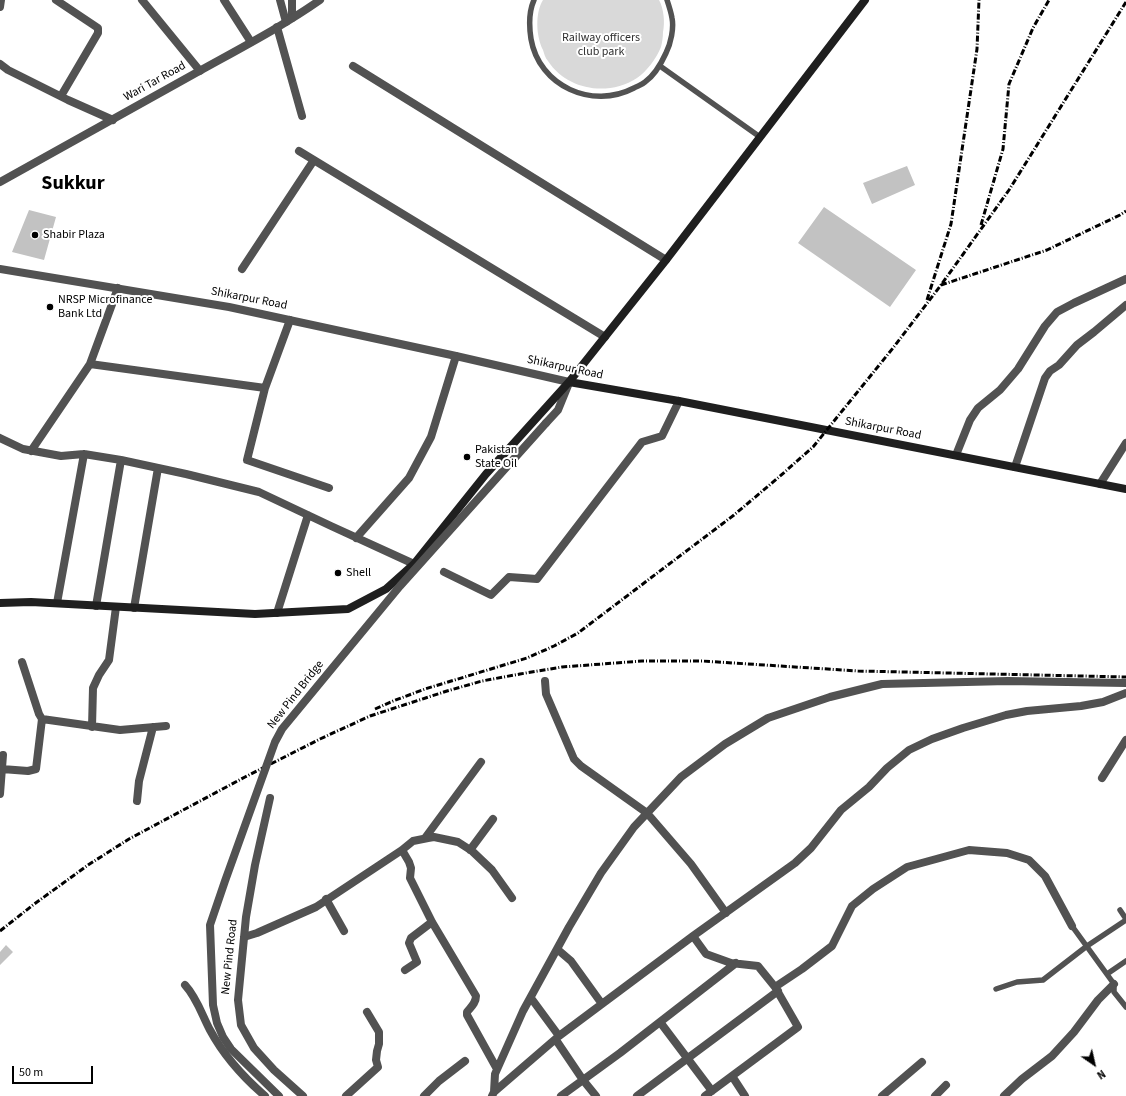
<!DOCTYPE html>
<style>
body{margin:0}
#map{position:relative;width:1126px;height:1096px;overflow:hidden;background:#fff;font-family:"Source Sans 3",sans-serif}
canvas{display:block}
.north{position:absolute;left:1074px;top:1044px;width:40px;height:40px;-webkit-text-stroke:3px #fff;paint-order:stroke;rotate:146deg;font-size:11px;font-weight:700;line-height:16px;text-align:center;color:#000}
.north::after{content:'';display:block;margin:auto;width:14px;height:18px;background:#000;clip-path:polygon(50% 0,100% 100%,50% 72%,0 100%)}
.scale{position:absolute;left:12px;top:1066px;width:81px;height:18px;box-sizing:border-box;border:2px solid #000;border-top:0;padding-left:5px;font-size:12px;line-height:14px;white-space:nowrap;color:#000;-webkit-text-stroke:3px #fff;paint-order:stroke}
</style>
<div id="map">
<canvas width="1126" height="1096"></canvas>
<div class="north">N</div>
<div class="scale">50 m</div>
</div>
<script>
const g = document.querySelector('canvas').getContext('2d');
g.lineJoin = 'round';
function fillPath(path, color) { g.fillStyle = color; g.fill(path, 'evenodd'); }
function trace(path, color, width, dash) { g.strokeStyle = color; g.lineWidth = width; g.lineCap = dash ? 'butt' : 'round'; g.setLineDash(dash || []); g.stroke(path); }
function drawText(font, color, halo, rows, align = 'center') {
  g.font = font + ' "Source Sans 3",sans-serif'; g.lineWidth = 4; g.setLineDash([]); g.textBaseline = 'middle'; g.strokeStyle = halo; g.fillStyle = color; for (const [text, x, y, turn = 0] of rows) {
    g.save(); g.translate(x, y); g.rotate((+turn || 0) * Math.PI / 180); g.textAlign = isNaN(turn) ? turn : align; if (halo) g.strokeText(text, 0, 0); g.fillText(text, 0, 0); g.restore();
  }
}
fillPath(new Path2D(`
 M543 0H659C664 9 665 23 663 32 663 37 662 43 661 47 656 59 647 71 637 78 608 97 567 90 548 61 545 58 544 53 543 50 536 36 535 13 543 0Z`), '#d9d9d9');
fillPath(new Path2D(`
 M907 166 915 185 872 204 863 183Z
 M824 207 916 270 890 307 798 243Z
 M29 210 56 217 44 260 12 252Z
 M6 945 13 952 0 965V952Z`), '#c2c2c2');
trace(new Path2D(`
 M534 0C529 11 529 26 531 39 539 86 592 110 634 88 637 86 642 85 645 82 655 75 661 64 666 53 671 43 674 28 672 18 671 12 669 6 667 0
 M660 66 760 137
 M1120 910 1126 919
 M1072 926 1114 984V992L1126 1007
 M1107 974 1126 961
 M996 989 1017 982 1043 980 1087 946 1126 920`), '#525252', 5.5);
trace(new Path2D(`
 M56 0 98 28V33L61 96
 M142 0 200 71
 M224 0 251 42
 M280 0 286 22
 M0 7 1 0
 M292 18V0
 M277 27 302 116
 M0 64 8 70 68 100 113 120
 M353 66 666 260
 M299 151 605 337
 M242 269 314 160
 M90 364 265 388 290 320
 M265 388 247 460 329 488
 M546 423 558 410 569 383
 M0 438 23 449 61 456 84 454 121 460 186 474 259 492 331 526 414 564
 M31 451 90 364 118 288
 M956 455 970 420 978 408 1000 390 1018 369 1045 326 1057 312 1074 303 1126 279
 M1015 467 1045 378 1050 371 1059 365 1077 345 1094 332 1126 305
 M1100 484 1126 443
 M356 538 409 478 431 437 456 356
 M444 572 491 595 509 577 537 579 642 442 662 436 679 401
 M57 603 84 454
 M96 606 121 460
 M134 608 158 468
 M277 613 308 515
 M22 662 39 714 42 719 120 730 166 726
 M545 681 546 694 574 759 581 766 647 813 691 864 726 913
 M92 727 93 688 99 675 109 660 116 607
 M2 769 28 771 36 769 42 719
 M1102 778 1126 740
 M0 794 3 755
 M270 798 255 865 246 917 238 1000 241 1025 254 1048 274 1070 303 1096
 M137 801 139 781 153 727
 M425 838 481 762
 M402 850 409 862 411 868 410 878 432 922 476 996C476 1003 471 1007 467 1012V1015L497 1069
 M470 850 493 819
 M326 899 344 931
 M693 936 706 954 731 963 758 966 775 987 798 1027 705 1096
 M244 937 257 933 316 907 402 850 413 841 428 838 434 837 458 842 472 851 492 870 512 898
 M557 949 571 961 602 1004
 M405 970 417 962 409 943 411 938 432 922
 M185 985C197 998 202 1015 210 1030 224 1056 243 1077 265 1096
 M775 987 802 969 832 946 852 906 873 889 907 867 969 850 1007 853 1029 860 1045 876 1072 926
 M531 998 559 1036
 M660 1022 712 1091
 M556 1040 583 1080 596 1096
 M732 1076 745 1096
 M494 1092 559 1036 693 936 795 863 811 848 841 810 869 787 887 768 909 750 932 739 963 728 1006 715 1027 711 1081 706 1103 702 1126 693
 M346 1096 378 1067 376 1060 377 1051 379 1044V1032L367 1012
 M424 1096 439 1081 465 1061
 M492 1096 494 1092 495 1074 523 1011 569 927 601 873 634 827 681 777 725 744 768 718 830 697 882 684 1008 681 1126 683
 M561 1096 620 1053 736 963
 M637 1096 778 991
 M882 1096 922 1062
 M935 1096 946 1085
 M1004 1096 1022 1079 1052 1056 1074 1032 1098 1000 1114 984`), '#525252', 8);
trace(new Path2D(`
 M0 182C65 146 130 110 194 74 237 50 280 28 320 0
 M0 269 229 307 456 356 569 382`), '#525252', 8);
trace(new Path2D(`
 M569 382 679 401 1126 489
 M0 603 31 602 255 614 348 609 386 589 414 564 486 474 569 382 666 260 865 0`), '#1f1f1f', 8);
trace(new Path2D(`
 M981 225 1003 149 1009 84 1033 28 1049 0
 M941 285 1047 250 1120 215 1126 211
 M927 300 951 224 977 49 979 0
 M375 709 393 701 425 689 527 658 554 646 578 633 734 515 779 477 813 447 893 348 941 285 1009 190 1126 2
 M0 931 33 905 88 865 129 839 245 777 320 739 370 716 447 691 482 681 520 674 562 667 642 661H702L858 671 1126 677`), '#000', 3, [6, 2, 1, 2]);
trace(new Path2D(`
 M279 1096 231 1049 223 1037 217 1023 213 1005 210 925 225 881 275 742 282 729 400 586 546 423`), '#525252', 8);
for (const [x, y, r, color] of [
 [35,235,4,"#000"],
 [50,307,4,"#000"],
 [467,457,4,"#000"],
 [338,573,4,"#000"]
]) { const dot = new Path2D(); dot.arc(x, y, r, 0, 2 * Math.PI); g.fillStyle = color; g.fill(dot); trace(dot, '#fff', 1.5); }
drawText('12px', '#303030', '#fff', [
 ["Railway officers",601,38],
 ["club park",601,52]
]);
drawText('12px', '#000', '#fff', [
 ["Wari Tar Road",155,82,-29],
 ["Shikarpur Road",249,299,11],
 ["Shikarpur Road",565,368,12],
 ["Shikarpur Road",883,429,11],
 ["New Pind Bridge",296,695,-52],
 ["New Pind Road",230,957,-84]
]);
drawText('12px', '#000', '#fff', [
 ["Shabir Plaza",43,235],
 ["NRSP Microfinance",58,300],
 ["Bank Ltd",58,314],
 ["Pakistan",475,450],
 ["State Oil",475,464],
 ["Shell",346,573]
], 'left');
drawText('bold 20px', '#000', '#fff', [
 ["Sukkur",73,185]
]);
</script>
